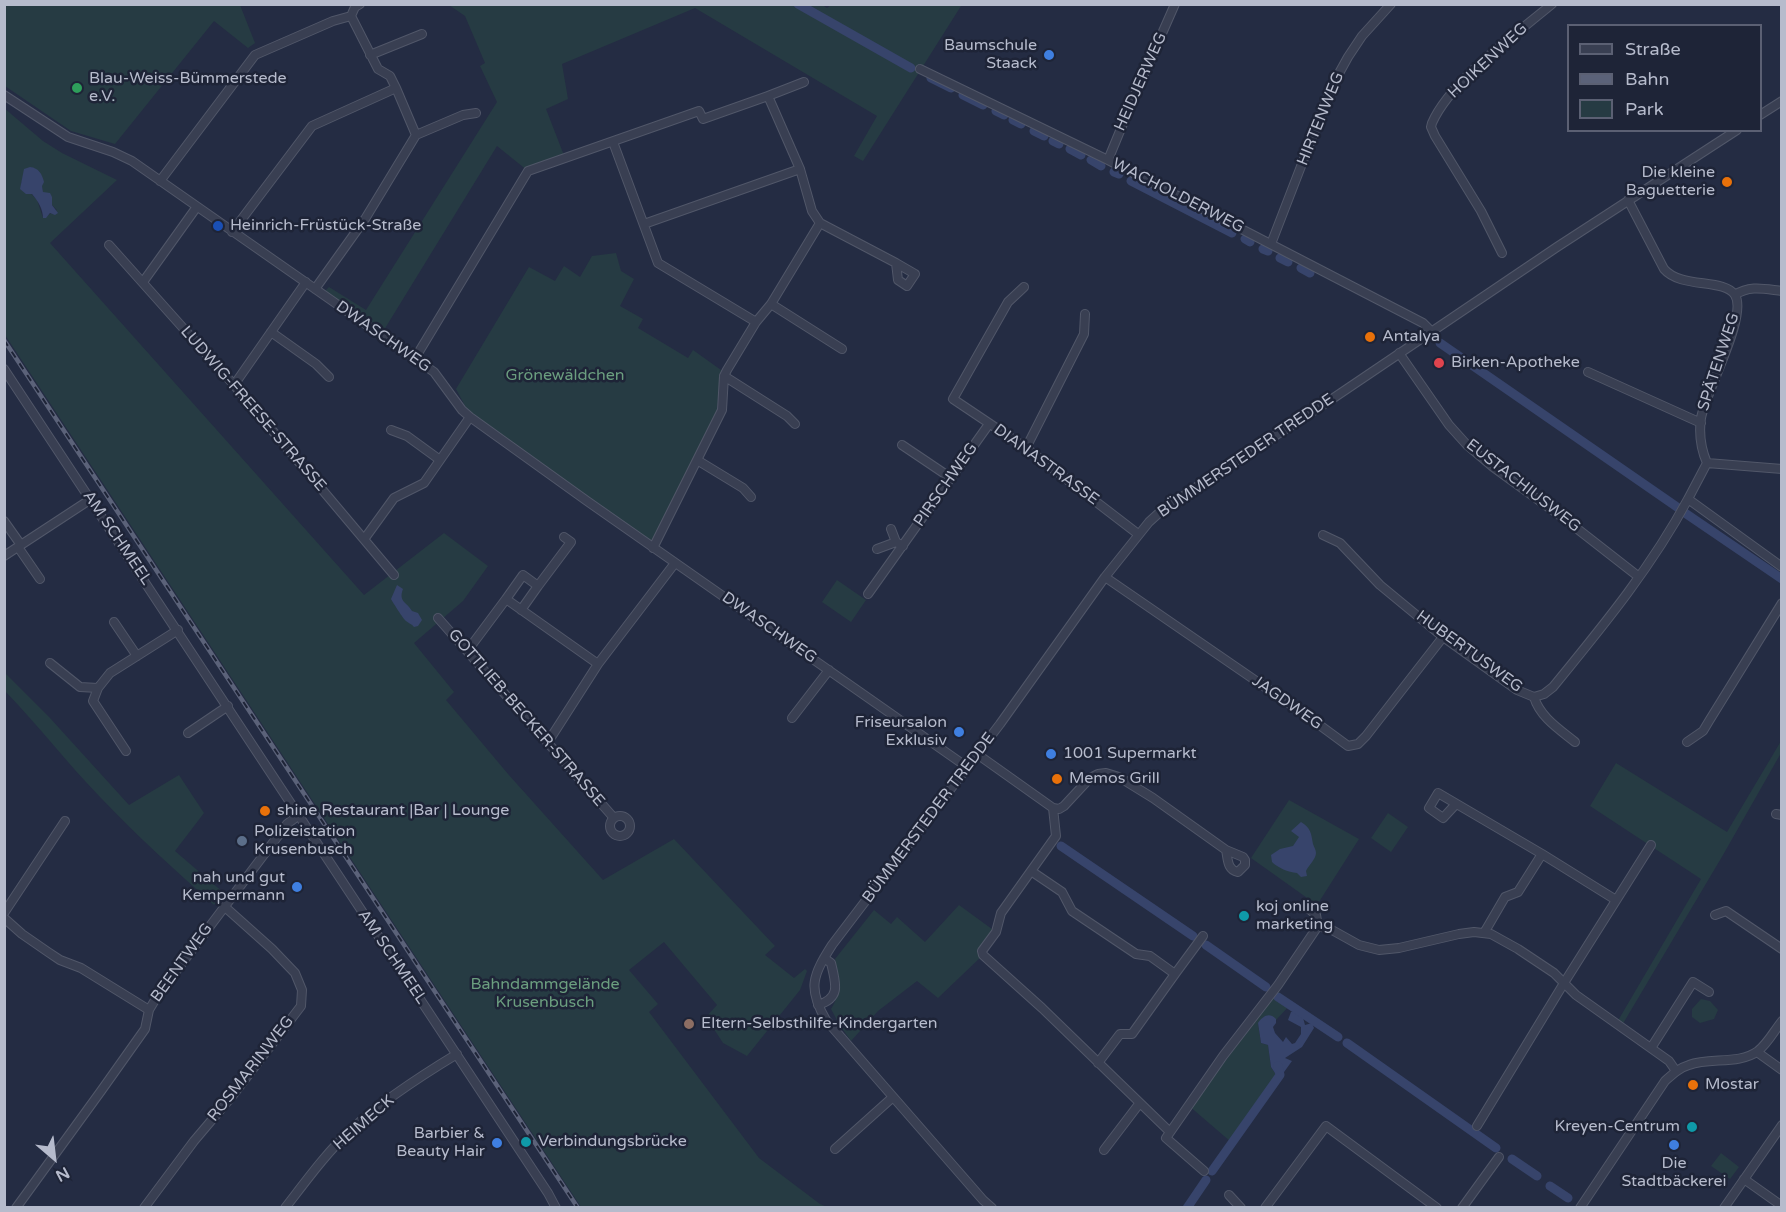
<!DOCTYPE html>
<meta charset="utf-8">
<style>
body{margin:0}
#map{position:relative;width:1786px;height:1212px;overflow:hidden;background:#242c43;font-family:"Varela Round",sans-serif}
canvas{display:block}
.frame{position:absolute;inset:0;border:6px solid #b6bbcc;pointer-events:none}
.legend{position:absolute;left:1567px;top:24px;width:195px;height:108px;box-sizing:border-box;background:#1e2437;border:2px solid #5b6073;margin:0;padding:8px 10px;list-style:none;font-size:18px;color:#b6bbcc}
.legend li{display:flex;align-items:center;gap:12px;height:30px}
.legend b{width:30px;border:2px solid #5b6073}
.north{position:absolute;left:24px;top:1128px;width:60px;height:60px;-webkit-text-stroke:4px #1e2437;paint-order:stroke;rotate:152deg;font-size:16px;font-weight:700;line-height:24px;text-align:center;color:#b6bbcc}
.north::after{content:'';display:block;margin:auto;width:21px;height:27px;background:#b6bbcc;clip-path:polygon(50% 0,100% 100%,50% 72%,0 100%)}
</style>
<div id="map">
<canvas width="1786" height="1212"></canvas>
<div class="frame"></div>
<ul class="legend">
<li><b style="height:8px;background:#393f52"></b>Straße</li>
<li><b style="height:8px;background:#5b6279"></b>Bahn</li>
<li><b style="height:16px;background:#263b43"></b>Park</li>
</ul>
<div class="north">N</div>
</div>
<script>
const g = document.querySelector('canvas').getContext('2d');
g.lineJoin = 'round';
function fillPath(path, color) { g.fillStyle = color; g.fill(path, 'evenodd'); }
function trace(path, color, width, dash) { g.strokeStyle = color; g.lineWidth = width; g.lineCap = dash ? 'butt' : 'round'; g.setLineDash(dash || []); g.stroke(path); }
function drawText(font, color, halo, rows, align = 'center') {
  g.font = font + ' "Varela Round",sans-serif'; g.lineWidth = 5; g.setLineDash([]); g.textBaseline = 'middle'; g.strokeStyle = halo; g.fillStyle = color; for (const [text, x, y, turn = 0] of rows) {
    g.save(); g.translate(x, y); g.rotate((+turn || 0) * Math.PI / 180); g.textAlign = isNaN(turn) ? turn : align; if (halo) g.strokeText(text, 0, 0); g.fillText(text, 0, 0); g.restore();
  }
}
fillPath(new Path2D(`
 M821 4 827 8 832 4H958L961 6 863 161 854 156 877 116 695 8 562 64 568 99 546 109 565 158 528 171 497 146 384 330 324 292 329 287 366 310 497 102 480 66 485 63 465 16 449 5Z
 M4 5H240L255 43 248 48 214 21 115 144 71 131 5 86Z
 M4 108 43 141 62 153 117 180 50 243 364 595 444 533 488 566 463 601 414 643 454 692 446 700 508 774 603 880 674 839 775 946 765 955 794 978 805 969 807 971 800 990 747 1056 723 1043 706 1017 717 1005 664 942 629 970 658 1004 649 1012 759 1158 820 1204 827 1207H581L5 335ZM30 167 39 171 43 193 52 197V205L57 210 43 218 37 200 21 183Z
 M616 253 621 271 634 279 620 306 643 319 638 328 688 358 693 350 721 370 717 410 652 542 471 417 456 389 529 267 555 281 564 266 580 277 592 256Z
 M837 580 866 600 851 622 822 602Z
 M4 672 50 718 129 805 179 775 204 813 175 851 224 893 214 905C175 870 136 835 100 797 67 763 38 725 5 691Z
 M1781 741V753L1723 855 1621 1027 1616 1024 1701 879 1590 806 1616 763 1727 832Z
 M1289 800 1359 839 1317 905 1251 858Z
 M1388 813 1408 827 1391 852 1371 838Z
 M959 905 996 932 983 955 938 998 917 981 878 1011 851 1041 839 1024 831 1009C842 992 839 977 835 959L874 910 891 924 897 917 925 942Z
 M1278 991 1291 1004 1276 1020 1258 1023 1261 1043 1268 1045 1271 1067 1279 1079 1231 1142 1188 1105 1226 1060Z
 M1701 999 1710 1001 1718 1010 1714 1019 1700 1023 1692 1017V1009Z
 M1721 1153 1739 1167 1730 1179 1711 1166Z`), '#263b43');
fillPath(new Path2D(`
 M30 167C39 168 42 174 44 182L42 186 43 192 50 193 52 197V205L58 213 55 215 50 213 46 218H43C43 209 38 201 32 194H26L20 189 24 169Z
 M397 585 403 589C398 602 407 602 412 611L418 613 422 620 418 626 414 627C412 624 408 623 406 621 404 620 392 601 391 599Z
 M1301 822C1311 828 1311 833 1313 844 1314 847 1316 850 1316 853 1316 859 1308 866 1306 871L1307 876 1301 877 1297 873C1288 872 1278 868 1272 862L1271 855 1280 849 1293 846 1299 837 1291 831Z
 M1296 1011 1297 1013 1302 1014 1305 1025 1312 1023 1314 1028 1302 1047 1285 1058 1292 1061 1279 1079 1271 1067 1268 1045 1261 1043 1258 1023C1263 1016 1269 1012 1276 1019V1023L1273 1027 1275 1033 1283 1042 1286 1037 1292 1044 1295 1043 1301 1034V1027L1288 1020 1291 1012Z`), '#37446b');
trace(new Path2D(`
 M798 4 911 68
 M931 78 951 88
 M963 95 983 105
 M996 111 1004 115
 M1013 120 1021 124
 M1034 131 1044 136
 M1053 141 1059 144
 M1070 149 1081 155
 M1091 160 1101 166
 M1114 172 1119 174
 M1131 181 1232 233
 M1245 239 1250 242
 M1263 249 1268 251
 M1280 258 1288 262
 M1301 268 1310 273
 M1440 343 1677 507
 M1685 513 1782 579
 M1061 846 1193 936
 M1206 945 1266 987
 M1278 997 1338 1037
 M1347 1043 1496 1148
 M1512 1159 1537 1176
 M1212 1171 1280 1075 1278 1066
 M1550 1186 1568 1198
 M1187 1208 1206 1180`), '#37446b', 9);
const street = new Path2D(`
 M351 16 355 7 360 4
 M370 55 422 34
 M920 69 1108 160 1423 323 1431 331
 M4 95 68 137 113 152 132 161 434 372 462 410 470 417 587 501 967 767
 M768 96 804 82
 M1760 115 1782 101
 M613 142 658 263 756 322
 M1108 160 1134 97 1175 4
 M160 181 255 55 333 21 351 16 378 69 390 76 396 88 416 135
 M1628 200 1664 269C1681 289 1724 278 1735 295 1748 316 1706 391 1701 418 1699 432 1701 449 1707 463L1688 499 1782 567
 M644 224 800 169
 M232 232 312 126 396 88
 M1271 244 1332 86 1348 57 1362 36 1391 4
 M109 245 234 385 394 575
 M1502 253 1481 211 1435 136 1431 127 1432 123C1451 80 1515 35 1552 4
 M143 282 196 208
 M1024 287 1008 302 953 399 1026 448 1138 534
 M315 289 365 219 416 135 463 115 476 113
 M1735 295C1750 285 1764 289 1782 291
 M771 304 842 349
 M271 332 316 364 329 377
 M1399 353 1449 425 1467 445 1493 467 1566 520 1639 577
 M414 360 528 171 699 111 703 119 768 96 800 169 812 211 820 223
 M4 369 548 1193 556 1208
 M1588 372 1701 423
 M724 376 787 416 795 424
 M234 385 306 282
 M391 430 407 436 440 460
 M902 445 951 478
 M1026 448 1084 334 1085 314
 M697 460 743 488 751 497
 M1707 463 1782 469
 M4 521 21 545
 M891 529 896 542 903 546
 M1323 535 1340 543 1380 585 1443 637 1517 690 1534 697 1544 694 1553 687C1602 627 1651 568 1688 499
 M365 538 394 498 424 483 470 417
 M18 547 40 579
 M653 548 722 410 724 376 727 370 756 322 771 304 820 223 896 263 898 280 907 286 915 274 896 263
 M877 549 896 542
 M4 556 91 499
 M1105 577 1310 718 1348 746 1358 744 1366 736 1443 637
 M538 586 571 542 564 537
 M868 594 989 424
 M521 610 538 586 523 575 506 599 598 664
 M438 618 614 818
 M114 622 137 656
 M468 650 506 599
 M50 663 80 687 98 688
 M1534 697C1540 717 1559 729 1575 742
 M792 718 829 670
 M188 733 228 706
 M548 742 598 664 675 563
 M1687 742 1703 731 1709 721 1782 603
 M126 751 93 701 98 688 110 673 178 630
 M977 754 1053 808 1059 809 1064 806 1090 778 1098 774 1106 773 1119 777 1153 798 1226 850 1243 857 1245 860V865L1238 872C1227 870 1228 859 1226 850
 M1456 804 1443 818 1429 808 1438 793 1542 854 1616 900
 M1053 808 1056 836 1001 913 996 932 982 951 983 955 1042 1008 1170 1132
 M1776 814 1782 815
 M610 826a10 10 0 1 1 20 0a10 10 0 1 1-20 0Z
 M1031 871 1062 892 1072 911 1136 954 1150 956 1175 974 1203 936
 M1308 908 1316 915 1318 926 1332 930 1359 945 1379 950 1399 948 1459 934 1474 932 1491 934 1518 949 1554 973 1576 995 1669 1061 1676 1071
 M4 913 65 821
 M1715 915 1726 911 1782 949
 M4 918 22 934 48 952 60 960 81 968 149 1010
 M1484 933 1505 897 1518 892 1542 854
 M818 1005C841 998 836 984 831 963L824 958
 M1651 1048 1693 982 1709 992
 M1757 1052 1782 1070
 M1098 1063 1120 1034H1132L1175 974
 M1477 1126 1564 983 1651 845
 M835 1149 893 1097
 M1104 1150 1139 1104
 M1204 1171 1166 1138 1223 1056 1278 985 1318 926
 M1744 1179 1782 1206
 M1229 1195 1241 1208
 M16 1208 101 1091 145 1029 149 1010 158 995 287 824 299 815
 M144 1208 194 1141 233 1095 301 1006 302 990 295 973 272 949 225 907
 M285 1208C306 1181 326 1153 351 1130 379 1103 424 1074 457 1054
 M992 1208 983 1200 826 1020C807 988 813 975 832 945L1000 724 1105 577 1149 522 1160 512 1208 479 1332 399 1557 247 1737 130
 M1265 1208 1326 1126 1437 1208
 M1462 1208 1499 1157
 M1580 1208 1665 1081C1673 1074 1679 1068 1689 1065 1710 1057 1739 1065 1758 1051 1768 1043 1774 1031 1782 1021
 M1724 1208 1782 1125`);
trace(street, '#515769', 10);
trace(street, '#393f52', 8);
const rail = new Path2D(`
 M4 340 578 1208`);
trace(rail, '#5b6279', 4.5);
trace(rail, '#1e2437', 2, [7]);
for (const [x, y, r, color] of [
 [1049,55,6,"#3f7fe0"],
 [77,88,6,"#2e9e5b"],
 [1727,182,6,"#e8710a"],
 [218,226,6,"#1a4fb4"],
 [1370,337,6,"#e8710a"],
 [1439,363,6,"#e0444e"],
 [959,732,6,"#3f7fe0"],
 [1051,754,6,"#3f7fe0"],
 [1057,779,6,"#e8710a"],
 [265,811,6,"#e8710a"],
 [242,841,6,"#5c6f8a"],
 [297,887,6,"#3f7fe0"],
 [1244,916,6,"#0f9aa8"],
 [689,1024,6,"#8d6e63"],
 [1693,1085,6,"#e8710a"],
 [1692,1127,6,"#0f9aa8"],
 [526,1142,6,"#0f9aa8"],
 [497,1143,6,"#3f7fe0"],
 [1674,1145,6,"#3f7fe0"]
]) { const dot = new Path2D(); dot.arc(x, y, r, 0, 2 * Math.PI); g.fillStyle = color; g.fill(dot); trace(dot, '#1e2437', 2); }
drawText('16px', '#b6bbcc', '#1e2437', [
 ["Baumschule",1037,46,"right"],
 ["Staack",1037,64,"right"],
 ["Blau-Weiss-Bümmerstede",89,79],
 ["e.V.",89,97],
 ["Die kleine",1715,173,"right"],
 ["Baguetterie",1715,191,"right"],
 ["Heinrich-Früstück-Straße",230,226],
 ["Antalya",1382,337],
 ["Birken-Apotheke",1451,363],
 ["Friseursalon",947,723,"right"],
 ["Exklusiv",947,741,"right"],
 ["1001 Supermarkt",1063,754],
 ["Memos Grill",1069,779],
 ["shine Restaurant |Bar | Lounge",277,811],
 ["Polizeistation",254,832],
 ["Krusenbusch",254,850],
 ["nah und gut",285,878,"right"],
 ["Kempermann",285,896,"right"],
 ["koj online",1256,907],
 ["marketing",1256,925],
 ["Eltern-Selbsthilfe-Kindergarten",701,1024],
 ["Mostar",1705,1085],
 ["Kreyen-Centrum",1680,1127,"right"],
 ["Barbier &",485,1134,"right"],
 ["Beauty Hair",485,1152,"right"],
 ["Verbindungsbrücke",538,1142],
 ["Die",1674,1164,"center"],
 ["Stadtbäckerei",1674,1182,"center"]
], 'left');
drawText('16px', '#b6bbcc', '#1e2437', [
 ["HOIKENWEG",1488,61,-43],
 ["HEIDJERWEG",1141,82,-66],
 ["HIRTENWEG",1321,119,-68],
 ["WACHOLDERWEG",1178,196,27],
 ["DWASCHWEG",383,337,35],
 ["SPÄTENWEG",1719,362,-72],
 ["LUDWIG-FREESE-STRASSE",253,409,49],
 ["BÜMMERSTEDER TREDDE",1246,456,-34],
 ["DIANASTRASSE",1046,465,36],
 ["PIRSCHWEG",946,485,-55],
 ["EUSTACHIUSWEG",1523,486,38],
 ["AM SCHMEEL",117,538,56],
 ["DWASCHWEG",769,628,35],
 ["HUBERTUSWEG",1469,652,36],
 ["JAGDWEG",1287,703,35],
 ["GOTTLIEB-BECKER-STRASSE",526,718,49],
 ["BÜMMERSTEDER TREDDE",929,818,-53],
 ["AM SCHMEEL",392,957,56],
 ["BEENTWEG",182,963,-54],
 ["ROSMARINWEG",251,1069,-52],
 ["HEIMECK",364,1123,-41]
]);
drawText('16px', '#6b9e7f', '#1e2437', [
 ["Grönewäldchen",565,376],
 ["Bahndammgelände",545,985],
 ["Krusenbusch",545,1003]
]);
</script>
